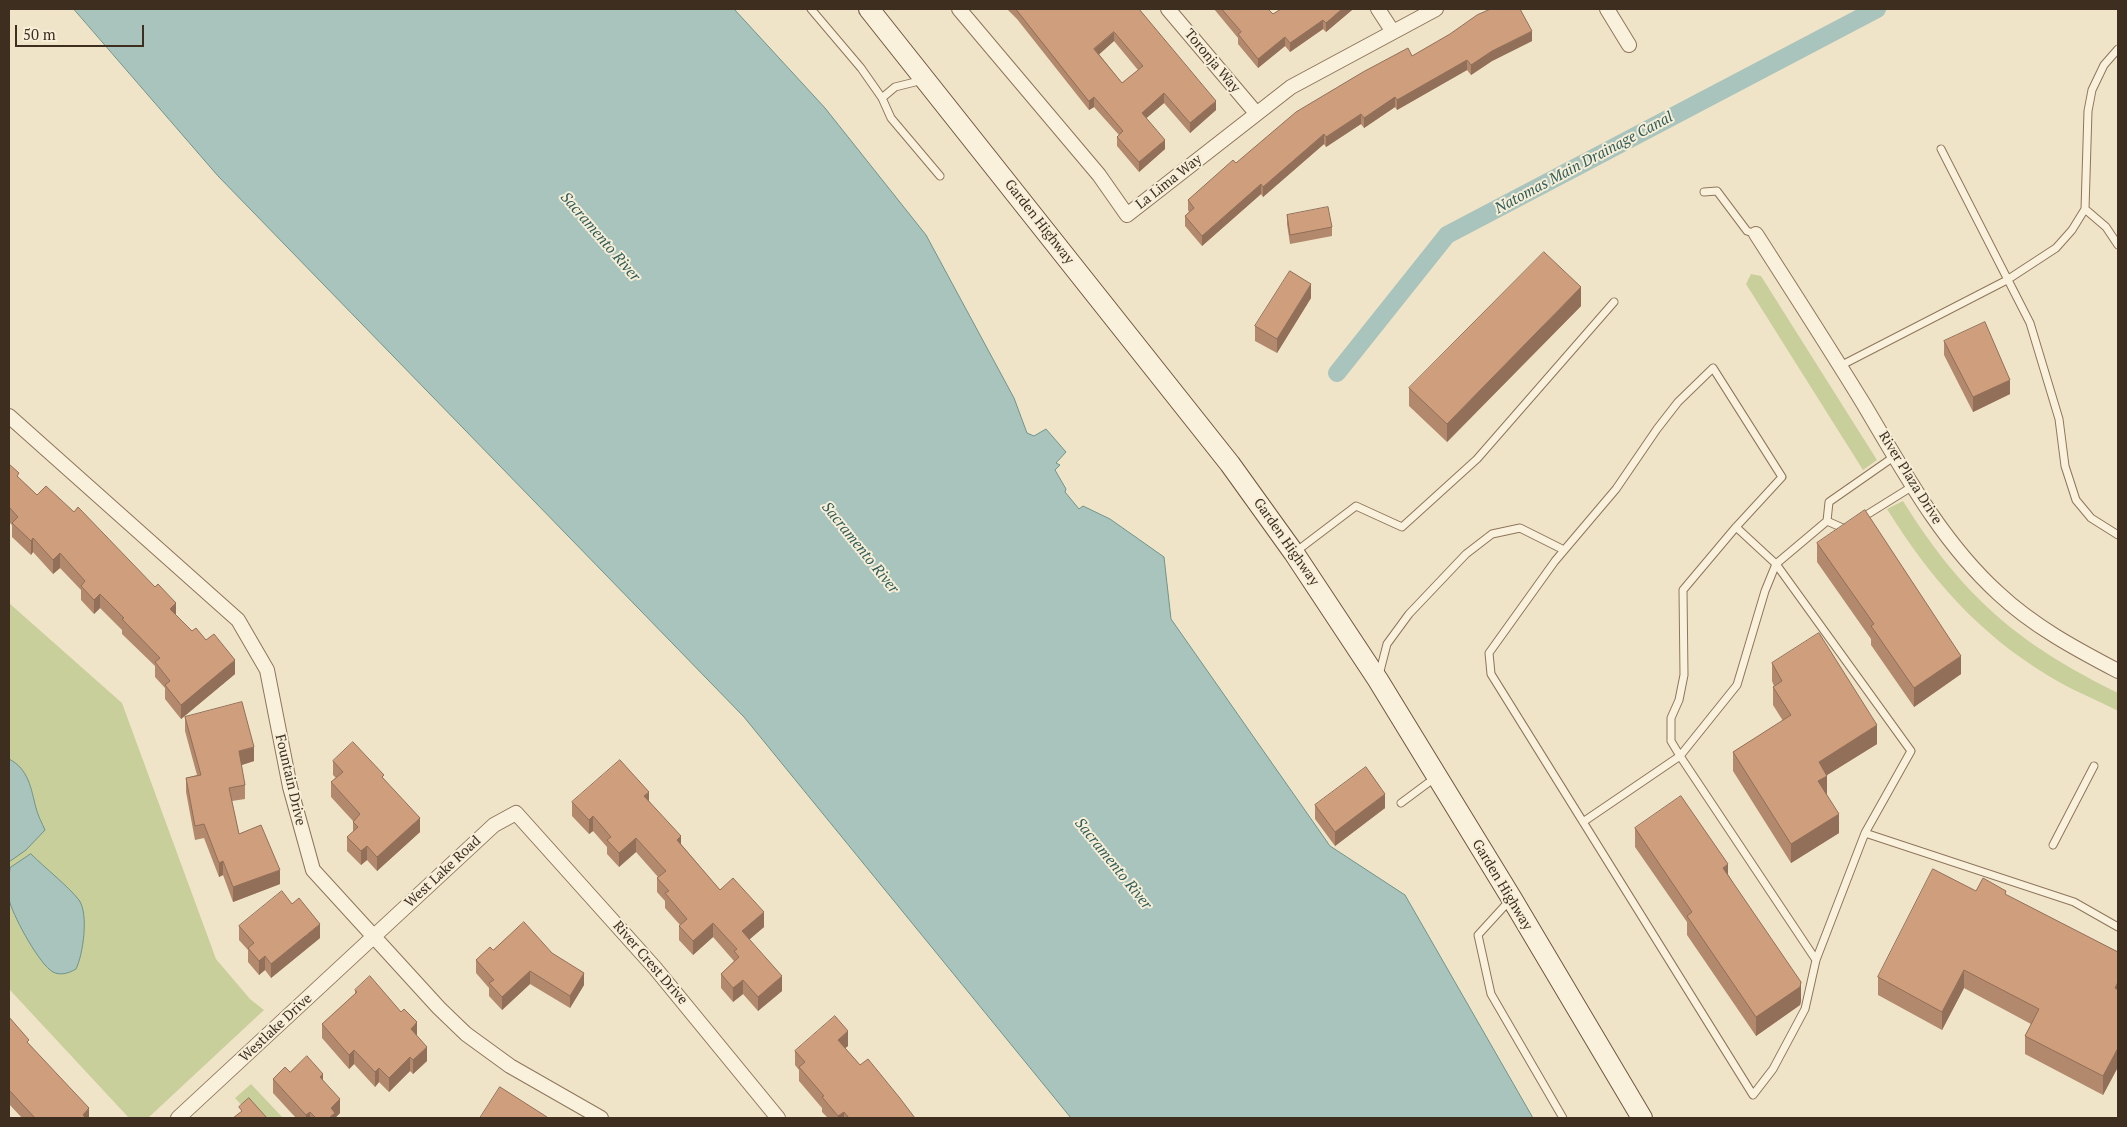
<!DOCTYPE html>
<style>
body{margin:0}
#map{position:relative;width:2127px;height:1127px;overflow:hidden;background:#f0e4c8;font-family:"PT Serif",serif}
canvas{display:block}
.frame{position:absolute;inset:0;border:10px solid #3d2e20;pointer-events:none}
.scale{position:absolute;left:15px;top:25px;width:129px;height:22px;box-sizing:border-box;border:2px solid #3d2e20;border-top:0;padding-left:6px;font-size:15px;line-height:18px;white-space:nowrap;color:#3d2e20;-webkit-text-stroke:4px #f7eed8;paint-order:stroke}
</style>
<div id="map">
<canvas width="2127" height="1127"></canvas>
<div class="frame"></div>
<div class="scale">50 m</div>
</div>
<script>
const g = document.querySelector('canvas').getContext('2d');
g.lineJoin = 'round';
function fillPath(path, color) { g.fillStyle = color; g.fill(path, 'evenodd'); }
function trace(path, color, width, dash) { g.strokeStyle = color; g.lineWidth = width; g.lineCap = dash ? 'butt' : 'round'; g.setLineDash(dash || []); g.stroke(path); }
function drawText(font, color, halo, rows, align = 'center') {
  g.font = font + ' "PT Serif",serif'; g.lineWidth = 4; g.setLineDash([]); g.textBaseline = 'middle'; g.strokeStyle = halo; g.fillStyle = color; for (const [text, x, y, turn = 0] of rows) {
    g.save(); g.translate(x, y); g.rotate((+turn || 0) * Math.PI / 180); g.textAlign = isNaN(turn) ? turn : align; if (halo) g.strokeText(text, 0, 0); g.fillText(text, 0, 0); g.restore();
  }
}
fillPath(new Path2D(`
 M1751 274 1761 276 1877 460 1863 470 1746 284Z
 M1903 501C1963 597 2017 643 2118 693V711C2095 699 2069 689 2047 675 1977 632 1930 578 1887 509Z
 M9 603 122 703 216 959 250 999 264 1010 148 1118H129L9 989Z
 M251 1084 283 1118H253L235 1098Z`), '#c9cf9b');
const water = new Path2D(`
 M74 9H734L825 108 926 235 1014 398 1027 433 1034 436 1046 429 1066 452 1056 463 1060 465 1055 470 1066 489 1065 492 1079 509 1083 506 1110 519 1164 557 1171 619 1330 846 1405 895 1533 1118H1071L744 717 218 176Z
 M9 759C29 769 31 789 36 808 38 816 42 823 45 830L26 850 9 862Z
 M31 854C45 868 68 886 79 900 89 914 83 955 76 969 69 973 61 976 53 972 39 964 15 919 10 903 7 891 9 879 10 868Z`);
fillPath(water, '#a9c4bc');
trace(water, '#6f938a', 1);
trace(new Path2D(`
 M1337 373 1447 235 1877 9`), '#a9c4bc', 18);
const service = new Path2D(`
 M811 9 861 68 882 98 895 87 923 80
 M882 98 891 118 940 176
 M1941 149 2030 323 2059 419 2065 466 2076 500 2091 518 2118 535
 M1704 192 1717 191 1747 231 1756 234
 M2085 209 2106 227 2118 245
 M1840 366 2007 280 2056 248 2072 230 2085 209 2088 111 2092 90 2104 65 2118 49
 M1860 519 1913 486
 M1827 521 1845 529 1847 528
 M1736 527 1776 564 1765 591 1737 685 1680 756 1816 960
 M1294 553 1356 506 1402 527 1477 459 1614 302
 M1379 675 1387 644 1409 614 1466 554 1492 534 1520 528 1564 550
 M1401 803 1436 777
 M1583 822 1680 756 1671 741V718L1679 700 1684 675 1683 590 1736 527 1782 477 1713 368 1678 402 1657 429 1616 489 1555 561 1489 653 1491 674 1753 1095 1773 1069 1805 1009 1816 960 1865 833 1911 751 1776 564 1827 521 1829 502 1895 456
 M1865 833 2074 902 2118 927
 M2053 845 2094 766
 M1510 900 1478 935 1491 994 1563 1118`);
const minor = new Path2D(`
 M959 9 1099 175 1127 215 1291 87 1436 9
 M1168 9 1256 113
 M1378 9 1393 32
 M1607 9 1629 45
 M1756 234C1792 290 1828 346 1863 403 1903 470 1940 540 1998 593 2033 626 2076 649 2118 671
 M9 416 238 620 267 670 290 787 313 870 439 1008 466 1034 510 1066 601 1118
 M178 1118 494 825 516 813 655 968 778 1118`);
const secondary = new Path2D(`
 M869 9 1230 464 1294 553 1378 680 1512 899 1642 1118`);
trace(service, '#8d765c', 9);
trace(minor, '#8d765c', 16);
trace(secondary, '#6f573f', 22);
trace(service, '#faf1dc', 7);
trace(minor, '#faf1dc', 14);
trace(secondary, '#faf1dc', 20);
fillPath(new Path2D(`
 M1007 9H1139L1216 110 1190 133 1164 103 1146 118 1165 149 1139 172 1117 146V137L1119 135 1094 107 1089 110 1017 19ZM1114 41 1138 70 1122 83 1099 54Z
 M1214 9H1268L1273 14 1352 9V10L1326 32 1323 29 1290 52 1285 46 1258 68 1238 44V38Z
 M1532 41 1492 61 1471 75 1467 70 1397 110 1395 107 1364 128 1361 124 1326 147 1324 144 1263 197 1261 194 1202 246 1185 226V216L1189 212 1188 210V200L1236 163 1412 56Z
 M1287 215 1332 227V236L1290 244 1287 224Z
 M1311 298 1277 353 1255 341V326Z
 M1581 306 1447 442 1409 406V388Z
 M1944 341 2010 394 1973 412 1944 355Z
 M9 464 19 478 37 495 176 616 235 674 181 719 165 699V688L155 677V666L122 634V630L100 608 94 614 81 600V590L60 568 53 574 33 552 31 555 12 537V525L9 522Z
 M1817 543 1961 674 1914 707 1871 645V639L1817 562Z
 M1772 663 1877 744 1827 775V794L1826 795 1839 833 1791 863 1733 771V752L1783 721 1773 705V687L1774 686 1772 681Z
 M185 717 254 761 241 765 245 785V799L232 801 239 834 280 884 233 902 223 875 219 877 204 838 195 840 186 792V778L197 775 185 731Z
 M333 761 384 779 420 832 377 871 367 860 361 865 347 851V837L353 832V821L331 797V782L336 778 333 775Z
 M649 801 681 844 720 890 764 927 749 939 782 991 758 1011 743 994 733 1002 721 988V974L734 961 713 937 693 955 679 940V926L680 925 665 908V901L657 892V878L658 877 636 852 619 867 607 854V847L593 831 589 834 572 816V802Z
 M1315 805 1385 808 1335 846 1315 819Z
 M1635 828 1728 874 1801 1001 1800 1005 1756 1036 1687 935V922L1635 847Z
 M1976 891 2006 895 2118 952V1067L2103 1095 2025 1054V1036L2031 1024 1964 988 1942 1030 1878 995V977Z
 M239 926 320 938 271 978 265 970 259 975 248 962V950L239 940Z
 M493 950 552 953 584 985 570 1008 530 984 502 1010 489 996V988L476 973V960Z
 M355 990 417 1036 427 1061 413 1074 410 1071 389 1092 379 1082 375 1087 354 1064 349 1069 322 1038V1024L355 994Z
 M9 1017 29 1044 89 1118H22L9 1104Z
 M848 1046 845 1048 860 1065 915 1118H828L822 1112V1108L799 1081V1070L795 1065V1051Z
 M290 1072 323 1081 340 1113 335 1118H296L273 1093V1079Z`), '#b2896c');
fillPath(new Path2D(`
 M1342 9H1352V10L1326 32V23Z
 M1323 20V29L1290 52V43Z
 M1532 31V41L1492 61 1471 75V65L1492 51Z
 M1114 32V41L1094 59V49Z
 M1285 37V46L1258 68V59Z
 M1467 60V70L1397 110V100Z
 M1164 93V103L1142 122V113Z
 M1094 97V107L1089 110V101Z
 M1395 97V107L1364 128V118Z
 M1216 101V110L1190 133V123Z
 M1361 114V124L1326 147V137Z
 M1324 134V144L1263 197V187Z
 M1165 140V149L1139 172V162Z
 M1261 184V194L1202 246V236Z
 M1311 284V298L1277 353V339Z
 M1581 287V306L1447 442V424Z
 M2010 380V394L1973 412V397Z
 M33 538V552L31 555V541Z
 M60 553V568L53 574V560Z
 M100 594V608L94 614V600Z
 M176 603V617L170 609Z
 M1961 656V674L1914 707V688Z
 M235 660V674L181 719V705Z
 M1877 725V744L1819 780V762Z
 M254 747V761L239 766V751Z
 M1827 776V794L1818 800V781Z
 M649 792V806L644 796Z
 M1385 794V808L1335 846V832Z
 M1839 814V833L1791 863V844Z
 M593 816V831L589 834V820Z
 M420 818V832L377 871V857Z
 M681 836V850L677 840Z
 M636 838V852L619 867V853Z
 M367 846V860L361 865V851Z
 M223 861V875L219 877V863Z
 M1728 864V883L1723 868Z
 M280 870V884L233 902V887Z
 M764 912V927L742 946V931Z
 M713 923V937L693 955V941Z
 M320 924V938L271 978V964Z
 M265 956V970L259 975V961Z
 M1964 970V988L1942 1030V1012Z
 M530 971V984L502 1010V997Z
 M584 973V985L570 1008V996Z
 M782 976V991L758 1011V997Z
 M743 980V994L733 1002V988Z
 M1801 982V1001L1800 1005 1756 1036V1017Z
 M2118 982V1001L2115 988Z
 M417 1022V1037L411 1029Z
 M848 1031V1046L838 1054V1040Z
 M427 1047V1061L413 1074V1060Z
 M2118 1048V1067L2103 1095V1076Z
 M354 1050V1064L349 1069V1055Z
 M410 1057V1071L389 1092V1078Z
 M379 1068V1082L375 1087V1072Z
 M323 1074V1088L320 1077Z
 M340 1099V1113L335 1118H329L331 1108Z
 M89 1108V1118H83V1115Z
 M310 1112V1118H306V1115Z
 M844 1112V1118H838V1116Z`), '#916f58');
const building = new Path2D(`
 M1016 9H1139L1216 101 1190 123 1164 93 1142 113 1165 140 1139 162 1117 137 1123 131 1094 97 1089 101ZM1114 32 1143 66 1122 83 1094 49Z
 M1222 9H1268L1273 14 1281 9H1342L1326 23 1323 20 1290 43 1285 37 1258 59 1238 34 1241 32Z
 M1491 9H1520L1532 31 1492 51 1471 65 1467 60 1397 100 1395 97 1364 118 1361 114 1326 137 1324 134 1263 187 1261 184 1202 236 1185 216 1194 208 1188 200 1233 160 1236 163 1296 112 1363 72 1408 48 1412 56 1450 34 1477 15Z
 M1328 207 1332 227 1290 235 1287 215Z
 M1544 252 1581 287 1447 424 1409 388Z
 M1290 271 1311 284 1277 339 1255 326Z
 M1985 322 2010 380 1973 397 1944 341Z
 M9 464 19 473 17 476 37 495 46 486 74 512 78 507 155 587 158 584 176 603 170 609 192 631 196 628 206 640 214 634 235 660 181 705 165 685 170 681 155 662 160 658 122 619 124 618 100 594 94 600 81 586 85 581 60 553 53 560 33 538 31 541 12 523 18 517 9 507Z
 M1865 510 1961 656 1914 688 1871 626 1874 624 1817 543Z
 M1819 633 1877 725 1819 762 1827 776 1818 781 1839 814 1791 844 1733 752 1791 715 1773 687 1782 681 1772 663Z
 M242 702 254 747 239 751 245 785 229 788 239 834 261 825 280 870 233 887 223 861 219 863 204 824 195 826 186 778 201 775 185 717Z
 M353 742 384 775 382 777 420 818 377 857 367 846 361 851 347 837 358 827 353 822 360 814 331 782 343 772 333 761Z
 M620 760 649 792 644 796 681 836 677 840 720 890 733 878 764 912 742 931 782 976 758 997 743 980 733 988 721 974 739 957 734 951 737 949 713 923 693 941 679 926 687 919 665 893 669 891 657 878 666 871 636 838 619 853 607 840 611 837 593 816 589 820 572 802Z
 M1366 767 1385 794 1335 832 1315 805Z
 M1681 796 1728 864 1723 868 1801 982 1800 987 1756 1017 1687 916 1692 912 1635 828Z
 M1933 869 1976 891 1983 878 2006 891 2005 894 2118 952V982L2115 988 2118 990V1048L2103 1076 2025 1036 2039 1009 1964 970 1942 1012 1878 977Z
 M282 891 292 904 299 898 320 924 271 964 265 956 259 961 248 948 254 943 239 926Z
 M524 922 552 953 584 973 570 996 530 971 502 997 489 983 494 980 476 960 490 947 493 950Z
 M370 976 401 1012 404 1009 417 1022 411 1029 427 1047 413 1060 410 1057 389 1078 379 1068 375 1072 354 1050 349 1055 322 1024 357 992 355 990Z
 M835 1016 848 1031 838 1040 860 1065 868 1059 899 1097 915 1118H849L844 1112 838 1116 822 1097 824 1096 799 1067 805 1062 795 1051Z
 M9 1017 29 1040 27 1042 89 1108 83 1115 86 1118H35L9 1090Z
 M307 1056 323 1074 320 1077 340 1099 331 1108 335 1113 329 1118H316L310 1112 306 1115 273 1079 285 1067 290 1072Z
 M500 1087 547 1117 546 1118H480Z
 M249 1098 267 1118H233L242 1111 239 1107Z`);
fillPath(building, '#cf9f7d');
trace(building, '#916f58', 1);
drawText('14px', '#3d2e20', '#f7eed8', [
 ["Toronja Way",1212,61,50],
 ["La Lima Way",1169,182,-38],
 ["Garden Highway",1039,222,52],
 ["River Plaza Drive",1910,478,58],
 ["Garden Highway",1286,542,55],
 ["Fountain Drive",290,780,77],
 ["West Lake Road",443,872,-43],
 ["Garden Highway",1502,885,59],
 ["River Crest Drive",650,963,49],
 ["Westlake Drive",276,1028,-43]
]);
drawText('italic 15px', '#2f5d5a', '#f7eed8', [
 ["Natomas Main Drainage Canal",1584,163,-28],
 ["Sacramento River",600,237,49],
 ["Sacramento River",860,548,51],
 ["Sacramento River",1113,864,51]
]);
</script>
